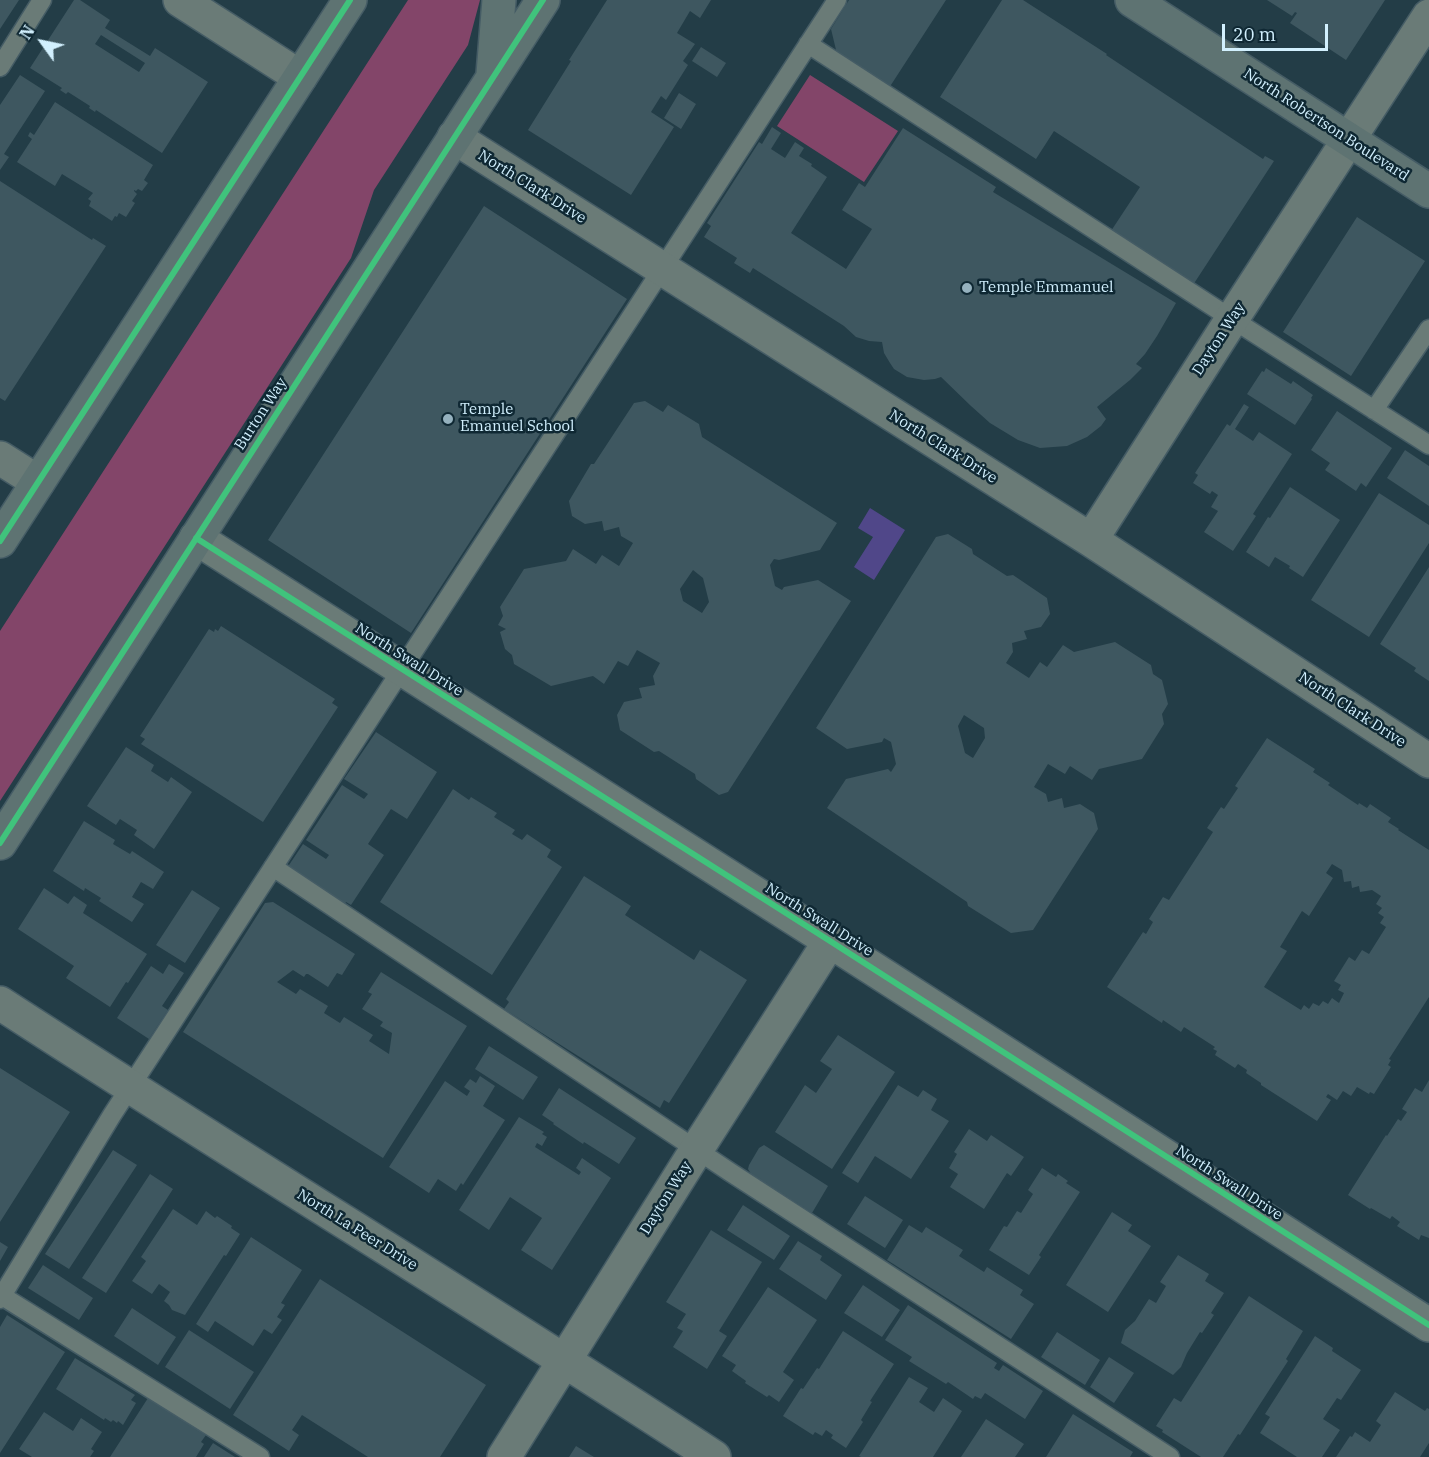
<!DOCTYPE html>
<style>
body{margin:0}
#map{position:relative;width:1429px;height:1457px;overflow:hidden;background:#233d47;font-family:"IBM Plex Serif",serif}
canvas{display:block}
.north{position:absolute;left:12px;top:12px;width:60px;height:60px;-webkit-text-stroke:4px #0f2833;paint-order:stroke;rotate:303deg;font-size:16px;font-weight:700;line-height:24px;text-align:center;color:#d2f0fe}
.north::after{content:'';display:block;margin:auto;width:21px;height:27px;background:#d2f0fe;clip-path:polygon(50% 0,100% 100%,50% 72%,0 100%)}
.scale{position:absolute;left:1222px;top:24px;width:106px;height:27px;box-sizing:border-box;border:3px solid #d2f0fe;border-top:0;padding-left:8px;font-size:18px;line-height:21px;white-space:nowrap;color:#d2f0fe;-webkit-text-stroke:4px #0f2833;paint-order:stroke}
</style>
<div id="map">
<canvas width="1429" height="1457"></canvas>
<div class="north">N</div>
<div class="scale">20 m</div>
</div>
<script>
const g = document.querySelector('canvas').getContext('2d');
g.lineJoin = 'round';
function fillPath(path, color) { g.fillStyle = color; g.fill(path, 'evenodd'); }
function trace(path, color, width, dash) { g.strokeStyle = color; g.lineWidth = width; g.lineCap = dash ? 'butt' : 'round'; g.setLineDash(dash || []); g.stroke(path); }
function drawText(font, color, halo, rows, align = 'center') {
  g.font = font + ' "IBM Plex Serif",serif'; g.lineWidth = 5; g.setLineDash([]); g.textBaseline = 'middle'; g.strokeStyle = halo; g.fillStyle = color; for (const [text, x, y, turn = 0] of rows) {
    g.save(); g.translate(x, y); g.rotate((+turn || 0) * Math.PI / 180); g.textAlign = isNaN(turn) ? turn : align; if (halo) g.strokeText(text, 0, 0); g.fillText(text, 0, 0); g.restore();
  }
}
fillPath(new Path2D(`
 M408 0H480L468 45 374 190 351 258 0 801V631Z
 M810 75 898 131 864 182 777 126Z`), '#834569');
fillPath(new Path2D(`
 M870 508 905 530 874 580 854 567 873 537 858 528Z`), '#504789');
fillPath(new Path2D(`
 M0 0H19L0 29Z
 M74 0H80L110 20 105 28 150 56 155 48 208 82 162 153 96 110 95 112 89 108 90 106 68 92 66 94 60 90 62 88 30 68ZM101 35 145 63 139 72 95 44Z
 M607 0H711L700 18 690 11 677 33 695 44 683 61 688 65 666 100 661 96 651 112 674 127 631 195 528 130 571 61 569 60Z
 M849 0H946L889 88 837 54 831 29Z
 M1002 0H1023L1107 54 1106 55 1263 159 1265 156 1274 161 1193 285 1111 231 1140 187 1054 131 1036 159 940 97Z
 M1267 0H1385L1346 60 1290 23 1297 13 1295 12 1292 16Z
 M701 47 726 63 717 77 692 61Z
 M20 75 45 91 4 154 9 157 0 170V105Z
 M679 93 696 104 681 129 664 118Z
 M55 102 153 165 144 180 148 183 142 191 138 189 136 191 134 190V191L137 194 132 201 135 203 126 217 119 213 117 217 115 216 112 221 89 206 91 201 88 199 93 193 62 174 55 186 17 162 32 139 28 136 30 132 34 135Z
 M772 127 781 133 771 149 785 158 795 142 804 148 799 156 812 164 811 166 827 177 791 233 846 269 872 229 842 210 859 183 865 187 903 128 996 187 993 192 1176 303 1157 336 1145 354 1136 364 1142 368 1130 380 1097 407 1106 419 1101 426 1087 437 1067 446 1040 448 1018 440 990 423 971 406 941 377 935 379 924 380 907 377 894 369 890 363 884 353 882 342 869 341 856 337 844 326 753 268 750 273 734 263 737 258 704 237 711 226 707 223 759 142 762 144Z
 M0 181 92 240 93 238 106 246 5 401 0 398Z
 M484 206 627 299 411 633 268 540Z
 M1357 217 1425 261 1351 376 1283 332Z
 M1266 368 1291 384 1293 381 1313 395 1311 398 1312 399 1295 425 1247 394 1262 371 1264 372Z
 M645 401 663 412 668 405 699 424 702 437 837 523 820 550 779 560 774 559 770 565 775 586 782 590 784 587 818 580 851 601 728 792 719 795 696 779 695 774 659 751 654 752 620 730 617 715 624 702 642 698 639 688 655 685 653 676 660 663 637 650 628 666 618 661 604 684 593 676 551 686 514 664 512 655 505 649 500 632 506 629 498 625 503 616 500 607 524 569 566 561 573 549 596 564 602 555 619 566 633 543 621 536 619 527 604 531 602 521 585 524 572 516 569 501 591 464H594L634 403ZM693 570 703 578 709 602 702 613 683 601 680 589Z
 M1244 404 1249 407 1235 429 1253 441 1259 432 1292 454 1253 514 1256 516 1233 551 1204 532 1218 511 1211 507 1218 495 1212 491 1210 494 1193 483 1198 475 1195 473 1227 424 1230 426Z
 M1337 411 1392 448 1366 487 1361 483 1356 491 1325 470 1330 463 1311 450Z
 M1405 450 1429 466V506L1387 478Z
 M1290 487 1340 520 1303 577 1289 568 1290 566 1275 557 1269 567 1246 552 1268 517 1270 518Z
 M1379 493 1429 525V543L1369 637 1311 600Z
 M948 534 972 549 973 554 1007 576 1013 575 1047 598 1050 614 1041 627 1024 631 1027 639 1012 643 1013 652 1006 663 1029 678 1040 662 1047 667 1063 645 1074 652 1115 642 1151 665 1153 674 1162 680 1168 704 1162 714 1164 724 1142 759 1099 769 1092 780 1070 766 1065 774 1048 764 1034 787 1046 794 1048 802 1062 798 1064 808 1080 804 1094 813 1098 829 1033 930 1011 933 968 906 967 902 827 808 846 779 888 769 891 772 896 764 891 742 884 738 882 742 847 749 816 728 936 537ZM964 715 984 728 985 738 973 758 965 753 958 726Z
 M1429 567V681L1414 671 1416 668 1380 644Z
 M221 626 335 699 332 703 338 707 263 822 141 744 145 739 140 736 209 629 214 632 215 629 218 631Z
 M376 732 437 772 407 819 391 809 368 844 384 855 351 905 346 902 343 907 287 868 303 844 326 859 329 855 306 840 342 785 364 799 368 794 344 779Z
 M1267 738 1315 769 1313 772 1330 783 1328 785 1358 805 1359 803 1367 808 1370 804 1391 818 1388 822 1399 829 1398 830 1429 850V997L1389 1059 1391 1060 1388 1065 1391 1067 1374 1094 1370 1092 1369 1094 1357 1087 1351 1096 1343 1091 1337 1100 1328 1094 1326 1097 1331 1100 1317 1121 1261 1085V1083L1246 1073 1247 1070 1238 1064 1235 1068 1215 1055 1217 1051 1213 1049 1215 1047 1184 1027 1181 1032 1163 1020 1162 1023 1107 987 1143 932 1146 934 1153 922 1149 919 1163 897 1169 900 1213 832 1207 828 1221 807 1224 809 1238 788 1235 786ZM1332 864 1342 870 1344 882 1351 881 1352 888 1359 886 1360 892 1372 890 1381 896 1376 904 1382 908 1378 913 1384 917 1380 923 1386 927 1369 954 1362 950 1355 961 1349 957 1334 981 1341 985 1338 990 1344 993 1339 1003 1332 998 1328 1004 1323 1001 1319 1006 1313 1003 1309 1009 1304 1005 1301 1010 1264 987 1287 951 1280 947 1302 911 1309 916 1333 878 1326 873Z
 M126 747 154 765 151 771 168 782 171 777 192 792 154 849 134 835 137 830 120 819 116 825 87 806Z
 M453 789 469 800 471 797 497 813 494 817 515 830 512 834 522 840 527 834 551 850 547 857 562 867 492 975 380 902Z
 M84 821 115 840 113 844 130 854 132 851 164 872 153 889 141 882 132 897 144 904 132 922 99 901 101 898 85 888 84 891 53 871Z
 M584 876 631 906 625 915 694 960 700 950 747 980 669 1103 664 1100 660 1108 504 1009 509 1002 506 999Z
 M44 888 68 904 74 896 87 905 83 913 147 954 128 983 126 982 110 1007 66 978 74 966 18 929Z
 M192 890 220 908 185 963 156 945Z
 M273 902 355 954 342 975 337 973 328 987 308 974H306L304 977 293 970 277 982 296 994 300 989 328 1006 324 1013 340 1023 344 1017 373 1035 369 1041 389 1054 392 1033 380 1026 383 1022 362 1009 372 994 368 992 381 972 467 1026 383 1158 183 1032 265 903Z
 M169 964 184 973 162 1006 168 1010 149 1039 117 1018 151 966 163 974Z
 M838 1035 895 1072 832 1169 775 1132 805 1085 816 1093 832 1069 820 1061Z
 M489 1046 538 1077 523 1100 475 1069Z
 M0 1068 70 1112 0 1222Z
 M480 1076 495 1086 483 1106 505 1120 463 1185 461 1183 456 1191 438 1179 429 1193 389 1167 445 1081 467 1096 470 1091 464 1087 470 1079 476 1083Z
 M1429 1080V1238L1421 1235 1419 1240 1397 1226 1400 1222 1392 1216 1390 1219 1371 1208 1370 1209 1348 1195 1386 1135 1387 1136 1398 1119 1401 1121 1407 1112 1402 1109 1415 1088 1422 1092Z
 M898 1085 918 1097 923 1090 937 1099 931 1110 949 1121 911 1179 875 1156 858 1183 842 1173Z
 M559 1088 636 1138 619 1164 584 1142 583 1144 553 1124 554 1123 542 1115Z
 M519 1117 544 1132 542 1134 547 1137 542 1146 537 1143 535 1147 579 1175 581 1172 576 1168 582 1158 611 1178 552 1270 521 1250 542 1218 510 1197 489 1230 459 1210Z
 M969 1129 987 1141 991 1135 1024 1157 1011 1176 1007 1173 984 1209 950 1187 958 1174 949 1168 957 1154 954 1152Z
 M764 1145 828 1186 812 1213 751 1174 748 1169 749 1165 759 1148Z
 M113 1150 137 1165 69 1269 45 1254Z
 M1042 1168 1056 1177 1058 1174 1068 1181 1066 1183 1080 1192 1039 1255 1041 1257 1029 1275 989 1250 1004 1226 1007 1227 1017 1211 1021 1213 1033 1194 1028 1190Z
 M150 1174 173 1189 106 1293 82 1278Z
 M865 1196 903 1220 885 1248 847 1224Z
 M743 1205 790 1236 774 1260 727 1230Z
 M173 1209 197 1225 206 1211 215 1218 217 1216 232 1226 231 1228 240 1234 226 1256 224 1255 185 1315 172 1310 169 1305 164 1301 170 1292 159 1284 152 1294 132 1281 146 1261 141 1257Z
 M1112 1212 1132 1225 1128 1231 1151 1246 1108 1312 1066 1285Z
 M909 1225 922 1233 926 1227 963 1250 959 1256 984 1272 987 1267 1023 1290 1020 1295 1034 1304 1011 1339 887 1260Z
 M711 1230 762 1262 719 1331 727 1336 707 1369 673 1347 683 1331 677 1328 686 1314 666 1302Z
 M251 1237 302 1270 281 1303 285 1305 277 1317 282 1320 272 1334 264 1329 253 1346 215 1321 208 1332 196 1324Z
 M798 1241 822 1256 820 1260 842 1275 826 1300 779 1269Z
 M0 1242 8 1247 0 1261Z
 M1178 1255 1209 1274 1205 1281 1224 1293 1211 1313 1214 1315 1202 1333 1200 1332 1187 1353 1181 1367 1173 1375 1121 1343 1125 1330 1135 1321 1149 1299 1156 1303 1166 1286 1160 1282Z
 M43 1265 93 1298 79 1320 28 1288Z
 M320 1279 486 1385 440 1457H368L302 1415 292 1430 299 1435 289 1451 233 1415Z
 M863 1285 900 1310 882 1337 844 1313Z
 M768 1287 817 1320 783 1372 794 1380 779 1402 769 1395 767 1397 745 1383 746 1381 732 1371 736 1365 722 1356Z
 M1249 1296 1303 1331 1286 1359 1288 1361 1240 1435 1238 1434 1223 1457H1201L1162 1432 1163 1430 1156 1426 1174 1398 1181 1402Z
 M908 1305 997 1363 994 1368 999 1371 1003 1365 1043 1391 1025 1419 985 1393 981 1399 975 1396 973 1399 948 1382 946 1384 909 1361 912 1357 885 1340Z
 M132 1308 176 1337 158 1365 114 1336Z
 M7 1315 65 1352 0 1453V1327Z
 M189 1330 254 1372 230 1409 165 1367Z
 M843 1331 894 1364 870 1401 872 1402 861 1420 863 1422 846 1448 831 1438 833 1435 826 1430 822 1436 815 1432 813 1435 783 1416 801 1388 803 1389 817 1368 819 1369Z
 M1057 1332 1100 1360 1085 1385 1041 1357Z
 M1315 1336 1333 1348 1332 1351 1361 1370 1341 1400 1337 1398 1323 1419 1340 1430 1322 1457H1297L1260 1433 1270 1417 1265 1414Z
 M1109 1357 1134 1373 1114 1403 1090 1387Z
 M75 1358 135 1395 131 1400 136 1403 123 1425 118 1421 117 1423 113 1420 111 1422 105 1418 104 1420 56 1389Z
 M909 1377 928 1388 919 1402 934 1412 943 1398 962 1411 933 1457H861L859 1456Z
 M1395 1392 1425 1411 1427 1408 1429 1409V1443L1420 1457H1336L1350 1436 1352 1437 1355 1432 1370 1442 1381 1425 1376 1421Z
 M148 1398 206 1435 201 1442 204 1444 196 1457H110Z
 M44 1412 73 1431 81 1418 102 1432 91 1449 94 1451 90 1457H32L19 1449Z
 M1073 1414 1133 1452 1130 1457H1046Z
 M986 1419 1024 1444 1015 1457H961Z
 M213 1443 235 1457H204Z
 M576 1446 594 1457H569Z`), '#3e5760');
const lane = new Path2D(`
 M808 44 1232 319 1429 445
 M0 67 42 0
 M1374 410 1429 329
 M273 867 730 1172 1170 1457
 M2 1296 260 1457
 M0 1299 112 1115 837 0`);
const street = new Path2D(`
 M180 0 300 77
 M454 137 1091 540 1429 761
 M0 458 38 482
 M196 538 830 941 1429 1325
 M1091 540 1232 319 1429 16
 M0 1003C237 1157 478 1303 714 1457
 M504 1457 697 1149 830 941`);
const secondary = new Path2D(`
 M1132 0 1429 191
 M493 74 499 0
 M0 541 350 0
 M0 843 543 0`);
trace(lane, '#455c65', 21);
trace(street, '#455c65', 36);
trace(secondary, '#455c65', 36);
trace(lane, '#6a7b77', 18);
trace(street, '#6a7b77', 33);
trace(secondary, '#5e7372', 33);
trace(new Path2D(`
 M196 538 830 941 1429 1325
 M0 541 350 0
 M0 843 543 0`), '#40c37c', 6);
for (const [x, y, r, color] of [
 [967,288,6,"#95b1be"],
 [448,419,6,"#95b1be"]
]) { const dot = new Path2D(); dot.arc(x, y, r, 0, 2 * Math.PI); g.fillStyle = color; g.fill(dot); trace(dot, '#0f2833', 2); }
drawText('15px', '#d2f0fe', '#0f2833', [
 ["North Robertson Boulevard",1326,125,33],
 ["North Clark Drive",532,187,32],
 ["Dayton Way",1219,339,-57],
 ["Burton Way",261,414,-57],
 ["North Clark Drive",943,447,32],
 ["North Swall Drive",409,660,32],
 ["North Clark Drive",1352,710,33],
 ["North Swall Drive",819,920,32],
 ["North Swall Drive",1229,1183,33],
 ["Dayton Way",666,1198,-58],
 ["North La Peer Drive",357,1230,32]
]);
drawText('15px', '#d2f0fe', '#0f2833', [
 ["Temple Emmanuel",979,288],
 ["Temple",460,410],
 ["Emanuel School",460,427]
], 'left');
</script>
